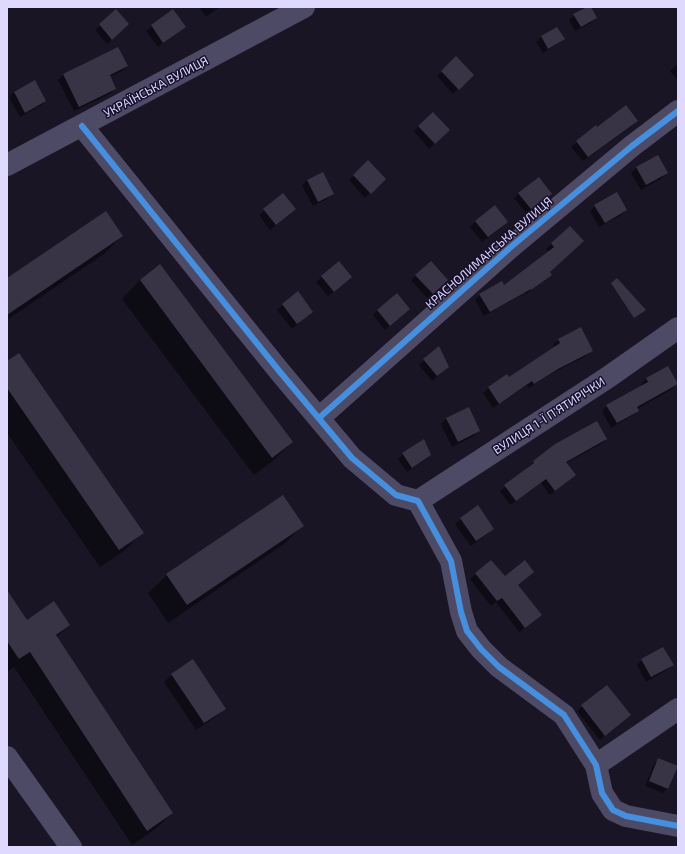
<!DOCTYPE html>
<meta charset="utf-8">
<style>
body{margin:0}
#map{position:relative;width:685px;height:854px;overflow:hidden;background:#1a1525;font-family:"Exo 2",sans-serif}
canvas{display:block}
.frame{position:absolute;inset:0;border:8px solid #e0d9ff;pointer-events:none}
</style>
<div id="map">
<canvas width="685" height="854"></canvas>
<div class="frame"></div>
</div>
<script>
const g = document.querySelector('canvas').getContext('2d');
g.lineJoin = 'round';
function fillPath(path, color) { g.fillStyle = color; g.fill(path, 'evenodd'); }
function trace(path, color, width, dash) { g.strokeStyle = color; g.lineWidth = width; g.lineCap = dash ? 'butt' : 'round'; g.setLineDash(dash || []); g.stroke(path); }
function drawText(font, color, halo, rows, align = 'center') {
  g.font = font + ' "Exo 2",sans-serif'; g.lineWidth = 3; g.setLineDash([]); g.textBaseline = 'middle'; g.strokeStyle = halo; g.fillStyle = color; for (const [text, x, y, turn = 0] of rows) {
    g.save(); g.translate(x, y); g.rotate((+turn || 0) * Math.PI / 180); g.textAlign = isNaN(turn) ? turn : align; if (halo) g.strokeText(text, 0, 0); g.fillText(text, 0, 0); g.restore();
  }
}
fillPath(new Path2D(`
 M199 7H220L206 17Z
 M589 7 596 18 591 23 575 31 569 20 574 15Z
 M173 10 185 27 158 47 146 31Z
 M116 11 123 29 107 44 95 30Z
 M557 28 563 39 558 44 543 53 536 42 541 37Z
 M118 48 127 66 122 71 109 77 115 89 110 94 74 111 58 80 63 75Z
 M456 58 472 75 453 94 437 76Z
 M678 63V81L670 71Z
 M14 92 45 101 40 106 20 117 9 97Z
 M433 113 444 135 429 149 414 131Z
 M637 121 632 126 583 161 571 147 596 126 597 128Z
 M658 156 667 173 662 178 641 190 631 173 636 168Z
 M368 162 384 179 365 198 349 180Z
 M307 180 333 194 327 199 313 206 302 186Z
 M519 193 545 198 526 213 514 198Z
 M283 194 290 214 270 230 259 215Z
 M595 206 626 210 621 215 599 227 590 211Z
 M475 222 502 227 482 242 470 227Z
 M570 227 549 272 551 275 526 294 525 293 484 316 475 300 480 295 504 287 549 252 546 249Z
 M122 236 104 254 7 320V280Z
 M339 262 346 282 328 296 316 282Z
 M416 275 442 285 427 298 411 280Z
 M140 280 292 442 274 460 254 475 122 299Z
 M298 293 312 311 292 329 277 310Z
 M378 310 404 314 385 330 373 315Z
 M559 340 591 351 586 356 551 374 529 388 527 385 493 408 483 393 488 388 506 376 509 379 555 347 553 345Z
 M438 347 443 371 432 381 419 365Z
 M7 363 142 533 124 551 100 567 7 433Z
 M668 367 677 384 672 389 637 409 638 410 633 415 611 428 602 411 607 406 643 386 641 384 646 379Z
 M468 408 479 431 474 436 452 447 441 424 446 419Z
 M606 439 601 444 566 463 575 475 550 495 541 483 510 505 500 491 529 468 528 467 533 462 556 445Z
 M403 454 430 455 425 460 407 472 398 459Z
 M282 496 302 526 284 544 168 623 148 593 167 575Z
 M477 507 493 529 471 546 455 524Z
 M491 561 505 578 517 585 535 620 519 632 496 602 491 606 470 579Z
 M7 603 26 621 69 625 56 638 172 813 157 828 132 845 14 667 7 672Z
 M663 648 672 665 667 670 646 682 637 665 642 660Z
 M172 675 224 709 217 716 196 730 164 682Z
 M607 686 630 715 600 740 577 711Z
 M659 759 668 788 663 793 645 786 654 764Z`), '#0007');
fillPath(new Path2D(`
 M587 7H591L597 18 581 27 573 14Z
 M116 9 129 24 112 40 99 24Z
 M173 9 186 27 163 43 151 25Z
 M557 27 565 39 548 49 541 36Z
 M118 47 128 66 110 75 116 89 79 107 63 74Z
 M456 56 474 75 459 90 441 71Z
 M35 80 46 101 25 113 14 92Z
 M626 105 638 121 588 157 576 141 596 125 597 127Z
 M433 112 450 130 435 144 418 126Z
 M658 155 668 173 646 185 636 167Z
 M368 160 386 179 371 194 353 175Z
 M323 172 334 194 318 202 307 180Z
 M539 177 552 194 531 209 518 193Z
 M617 192 627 210 605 223 594 205Z
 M283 193 296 209 276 225 263 209Z
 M495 205 508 222 488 237 475 221Z
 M106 211 123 236 7 315V278Z
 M570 226 584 241 550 272 552 275 531 290V289L490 312 479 294 502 281 504 285 554 247 551 243Z
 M339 261 352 277 334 292 321 276Z
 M431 261 448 280 433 294 415 275Z
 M160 264 293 442 272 458 140 280Z
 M617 278 646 310 634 318 611 283Z
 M298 291 313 312 297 324 282 304Z
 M397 293 410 309 390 326 377 310Z
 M581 327 593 351 558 369 534 384 532 381 499 404 488 387 507 374 509 377 560 343 558 339Z
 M439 346 449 367 437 376 423 359Z
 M19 353 144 533 119 550 7 388V361Z
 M668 366 678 384 637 407 639 411 617 423 606 405 648 382 646 378Z
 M469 407 480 431 458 442 446 418Z
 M597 421 607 439 566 462 576 475 555 491 546 479 516 501 504 485 534 463 533 461 555 444Z
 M424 439 431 455 412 468 402 453Z
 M283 495 304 526 187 605 166 574Z
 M478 505 494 529 476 541 460 518Z
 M491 560 505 576 525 560 534 572 518 585 542 615 525 628 502 598 497 601 475 573Z
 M7 590 27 620 54 601 70 625 56 635 173 813 147 831 30 652 19 659 7 641Z
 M663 647 674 665 651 677 641 659Z
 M193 659 226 709 204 723 171 674Z
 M607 685 631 715 605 736 581 705Z
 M658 758 678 766 668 789 649 781Z`), '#393346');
trace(new Path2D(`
 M82 126 280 372 352 458 396 495 418 501 451 561 461 612 467 631 481 649 499 667 564 715 596 765 602 793 613 810 626 816 678 826
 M7 165 304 7
 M319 418 512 246 632 146 678 111
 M418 501 607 378 678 328
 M7 757 71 847
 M596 765 678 709`), '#4d4a65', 22);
trace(new Path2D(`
 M82 126 280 372 352 458 396 495 418 501 451 561 461 612 467 631 481 649 499 667 564 715 596 765 602 793 613 810 626 816 678 826
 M319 418 512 246 632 146 678 111`), '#468fdf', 6);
drawText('12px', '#e0d9ff', '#160f2b', [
 ["УКРАЇНСЬКА ВУЛИЦЯ",156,87,-28],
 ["КРАСНОЛИМАНСЬКА ВУЛИЦЯ",489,253,-41],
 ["ВУЛИЦЯ 1-Ї П'ЯТИРІЧКИ",549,416,-33]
]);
</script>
